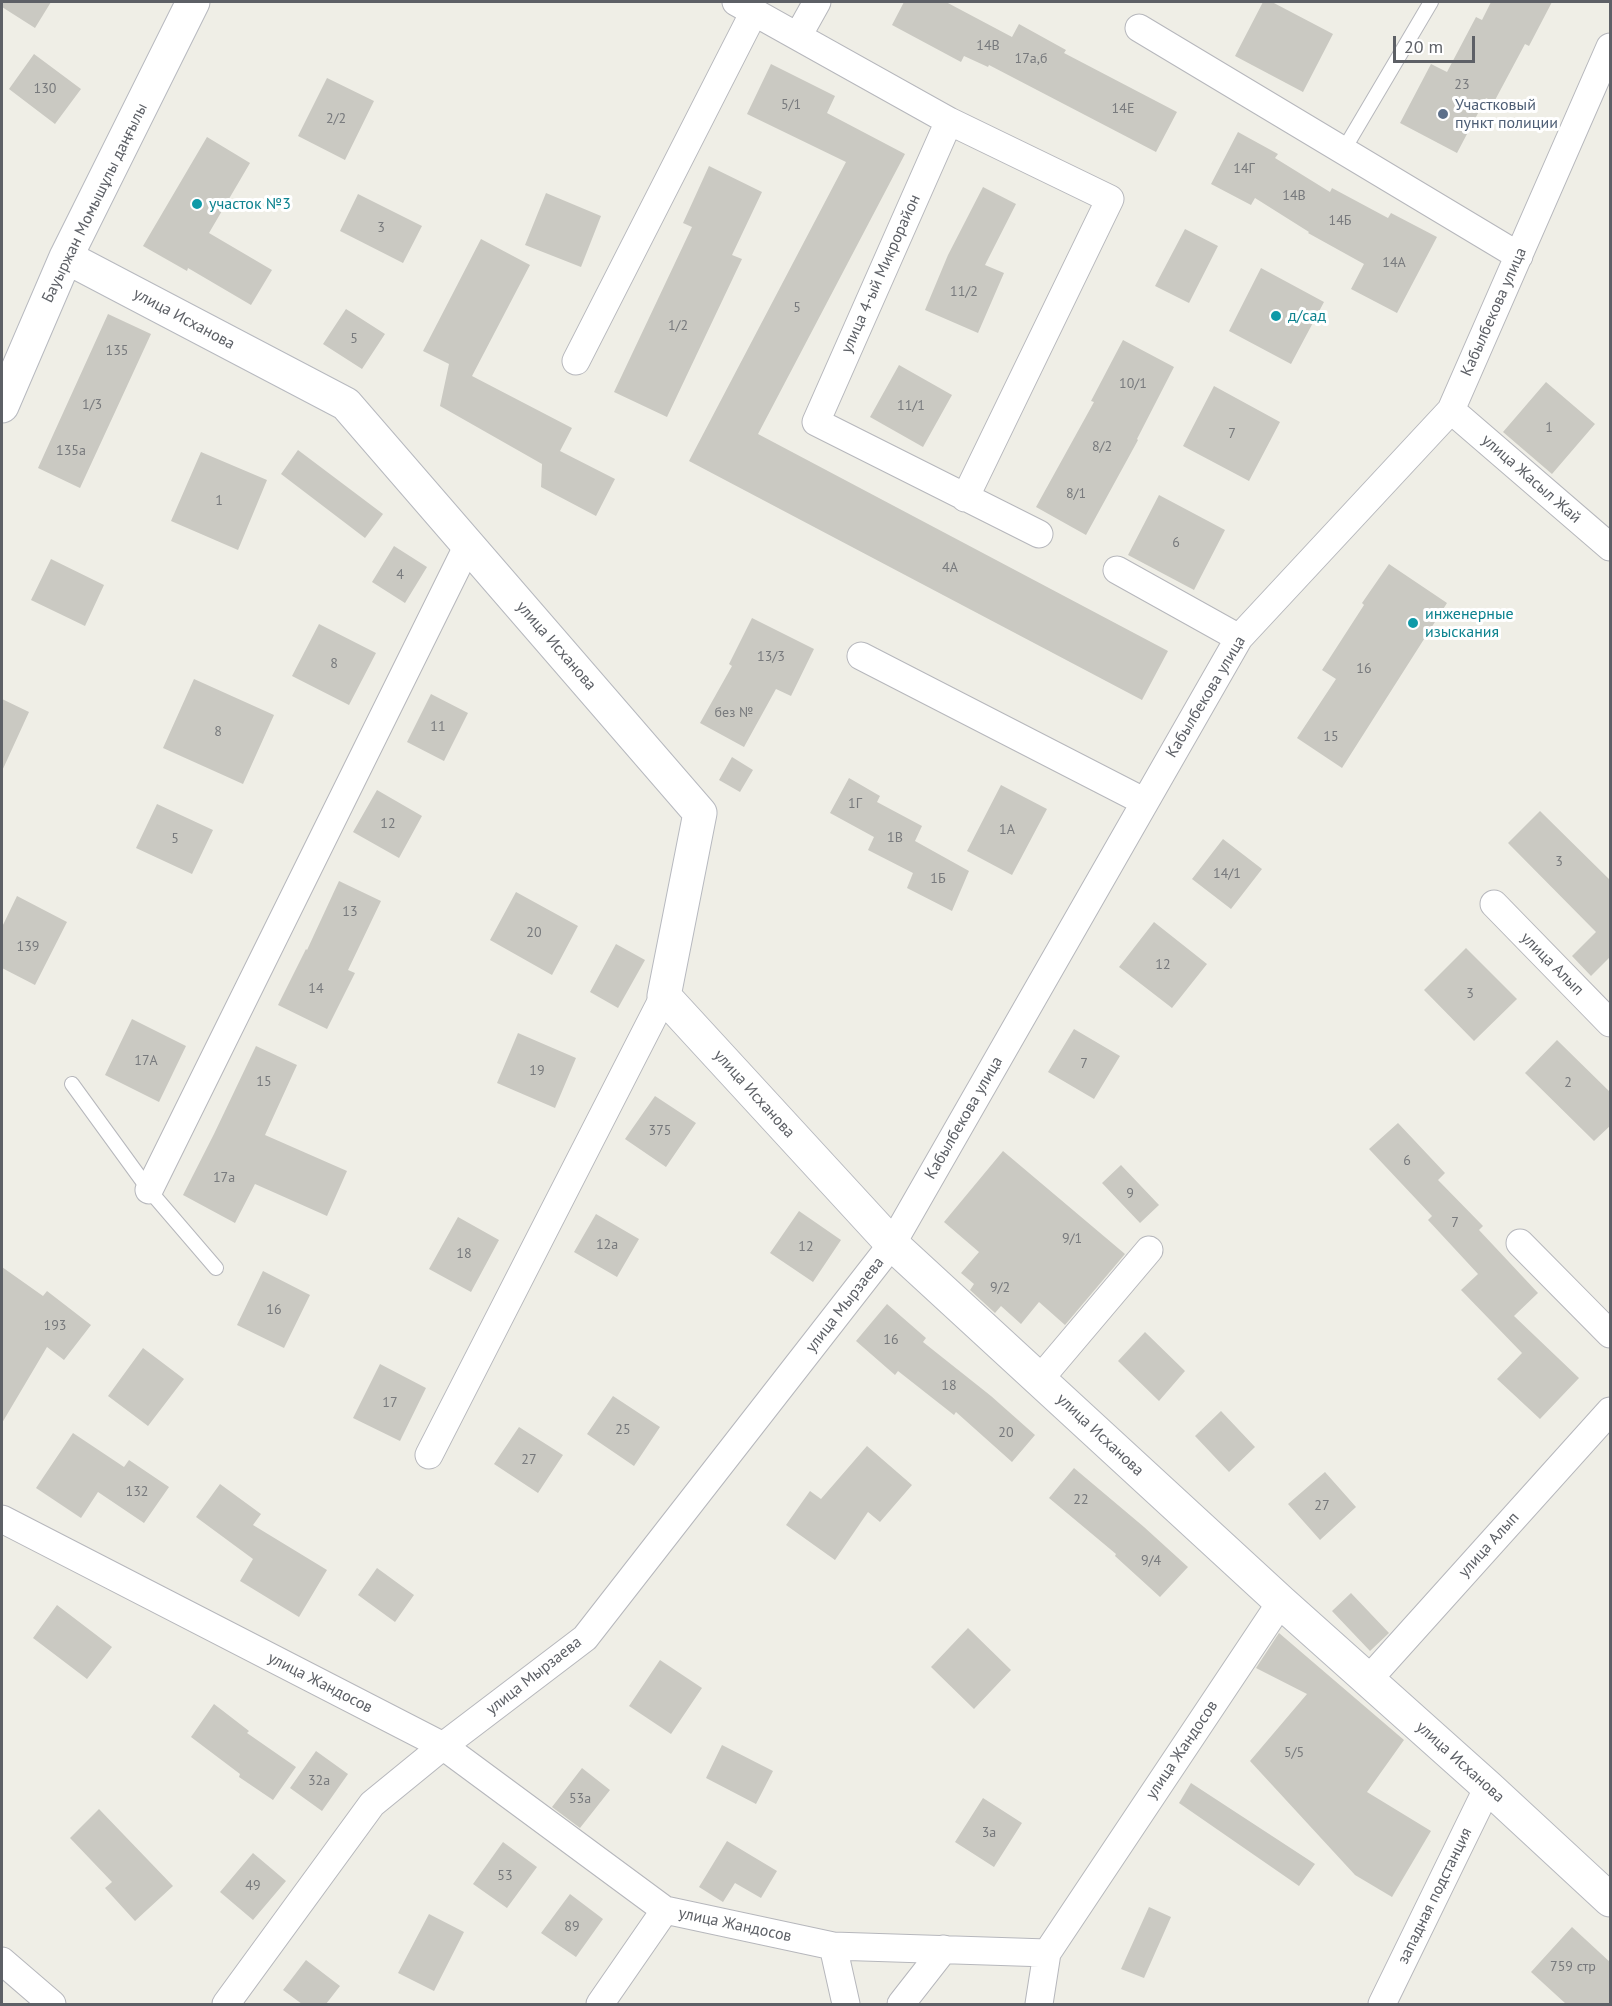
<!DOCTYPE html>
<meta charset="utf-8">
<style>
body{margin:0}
#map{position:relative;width:1612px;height:2006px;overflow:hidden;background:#efeee6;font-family:"PT Sans",sans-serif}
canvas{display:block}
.frame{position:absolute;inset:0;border:3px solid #5d6066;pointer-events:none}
.scale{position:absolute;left:1393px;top:36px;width:82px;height:27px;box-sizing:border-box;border:3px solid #5d6066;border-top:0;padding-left:8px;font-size:18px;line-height:21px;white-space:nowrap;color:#5d6066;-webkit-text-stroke:4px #fff;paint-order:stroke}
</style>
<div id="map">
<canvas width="1612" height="2006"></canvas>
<div class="frame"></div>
<div class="scale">20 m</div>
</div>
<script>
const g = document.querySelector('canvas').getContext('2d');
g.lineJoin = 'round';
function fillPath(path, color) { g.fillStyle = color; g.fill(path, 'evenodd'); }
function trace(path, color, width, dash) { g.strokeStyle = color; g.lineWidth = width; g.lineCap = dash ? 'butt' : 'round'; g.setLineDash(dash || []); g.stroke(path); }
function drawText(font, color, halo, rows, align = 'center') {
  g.font = font + ' "PT Sans",sans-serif'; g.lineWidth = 6; g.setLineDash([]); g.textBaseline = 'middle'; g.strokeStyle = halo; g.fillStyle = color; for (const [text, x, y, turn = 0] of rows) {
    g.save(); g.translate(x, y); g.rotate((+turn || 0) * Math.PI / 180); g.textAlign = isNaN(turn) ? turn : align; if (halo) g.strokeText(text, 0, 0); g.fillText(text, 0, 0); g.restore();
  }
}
fillPath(new Path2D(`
 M2 2H51L35 28 2 7Z
 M904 2H946L1012 37 1019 24 1066 50 1064 53 1177 112 1156 152 989 65 988 67 964 56 961 62 892 25Z
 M1263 2H1272L1333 34 1303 92 1235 56Z
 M1491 2H1552L1529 46 1525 44 1494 102 1486 98 1457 153 1400 123 1431 64 1447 72 1476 17 1482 20Z
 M34 54 81 89 55 124 9 89Z
 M771 64 835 96 827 113 905 154 758 434 1168 651 1142 700 689 461 846 162 747 114Z
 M327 78 374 101 345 160 298 136Z
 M1238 132 1278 154 1275 158 1330 192 1332 188 1388 218 1391 213 1437 237 1397 313 1351 289 1364 264 1308 233 1309 232 1255 198 1251 205 1211 184Z
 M207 137 250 163 209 233 272 270 251 305 188 268 187 271 143 246Z
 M709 166 762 192 732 255 742 259 667 417 614 392 692 227 683 223Z
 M983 187 1016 204 985 265 1004 273 978 333 925 310 948 255Z
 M546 193 601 216 581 267 525 245Z
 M358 194 422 226 403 263 340 231Z
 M1185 229 1218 246 1189 303 1155 286Z
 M481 239 530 265 472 376 572 428 560 451 615 479 596 516 541 487 542 464 440 406 449 364 423 351Z
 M1261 268 1324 302 1291 364 1229 331Z
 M346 309 385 334 362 369 323 344Z
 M108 314 151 334 80 488 38 468Z
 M1123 340 1174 367 1137 439 1138 440 1086 535 1036 507 1094 402 1091 401Z
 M899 365 952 395 923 447 870 417Z
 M1546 382 1595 424 1552 474 1503 432Z
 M1214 386 1280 422 1249 481 1183 446Z
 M298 450 383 514 365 538 281 474Z
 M201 452 267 480 238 550 171 521Z
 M1159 495 1225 530 1194 590 1128 555Z
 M394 546 427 567 405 603 372 582Z
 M51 559 104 585 85 626 31 600Z
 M1389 564 1447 603 1342 768 1297 738 1336 679 1322 670 1364 605 1362 603Z
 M752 618 814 649 791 696 776 689 744 747 700 723 732 666 729 664Z
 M319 624 376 653 349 705 292 676Z
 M194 679 274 715 243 784 163 748Z
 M431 694 468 713 444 761 407 742Z
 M2 699 29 712 2 771Z
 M732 757 753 770 740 792 719 780Z
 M849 778 880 796 877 802 922 826 915 841 969 871 952 911 907 888 913 873 868 850 874 837 830 813Z
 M1001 785 1047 809 1012 875 967 851Z
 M377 790 422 816 399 858 353 832Z
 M157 804 213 830 192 874 136 848Z
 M1540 811 1611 881V956L1591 976 1572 956 1596 932 1508 843Z
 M1223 839 1262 869 1231 909 1192 879Z
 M339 881 381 901 348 970 355 973 327 1029 278 1005 306 949 307 950Z
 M516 892 578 926 552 975 490 940Z
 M17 896 67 922 35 985 2 968V927Z
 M1154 922 1207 964 1172 1008 1119 967Z
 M616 944 645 960 618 1008 590 992Z
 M1466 948 1517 999 1474 1041 1424 990Z
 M132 1019 186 1046 159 1102 105 1075Z
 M1074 1029 1120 1056 1094 1099 1048 1072Z
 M518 1033 576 1058 555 1108 497 1083Z
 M1557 1040 1611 1093V1125L1594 1141 1525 1073Z
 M256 1046 297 1065 265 1135 347 1171 327 1216 255 1184 235 1223 183 1195 214 1134Z
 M655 1096 696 1123 666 1167 625 1139Z
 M1398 1123 1445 1173 1438 1180 1483 1226 1479 1230 1538 1293 1514 1316 1579 1378 1540 1419 1497 1379 1522 1353 1461 1290 1478 1274 1428 1220 1432 1216 1369 1149Z
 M1003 1151 1125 1254 1065 1325 1039 1302 1021 1324 1001 1306 995 1313 970 1290 974 1284 961 1273 979 1252 944 1222Z
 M1121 1165 1159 1205 1140 1223 1102 1183Z
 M799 1211 841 1240 813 1282 770 1253Z
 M596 1214 639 1239 617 1277 574 1252Z
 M458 1217 499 1240 471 1292 429 1269Z
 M2 1267 43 1296 47 1291 91 1325 64 1360 47 1347 2 1423Z
 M263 1271 310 1295 284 1348 237 1325Z
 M887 1304 926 1338 923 1342 991 1396 1035 1435 1012 1462 956 1412 954 1415 898 1371 895 1375 856 1341Z
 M1145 1332 1185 1371 1159 1401 1118 1361Z
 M143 1348 184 1379 148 1426 108 1396Z
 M380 1364 426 1388 400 1441 353 1418Z
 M613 1396 660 1427 634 1466 587 1434Z
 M1221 1411 1255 1447 1229 1472 1195 1436Z
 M519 1427 563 1455 538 1493 494 1464Z
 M73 1433 124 1467 129 1460 169 1487 144 1523 98 1492 81 1518 36 1488Z
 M867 1446 912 1485 880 1522 868 1512 835 1560 786 1525 810 1491 821 1499Z
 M1074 1468 1144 1527 1188 1567 1160 1597 1115 1556 1116 1554 1049 1498Z
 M1325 1472 1356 1507 1320 1540 1288 1504Z
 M220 1484 261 1514 253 1525 327 1570 299 1617 240 1581 253 1559 196 1517Z
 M377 1568 414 1595 395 1622 358 1595Z
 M1351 1593 1389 1633 1370 1651 1332 1611Z
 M57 1605 112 1647 87 1679 33 1638Z
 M968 1628 1011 1670 974 1709 931 1667Z
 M1279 1633 1404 1740 1367 1792 1431 1831 1392 1897 1355 1875 1250 1761 1307 1694 1256 1668Z
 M660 1660 702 1688 671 1734 629 1706Z
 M214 1704 249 1731 247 1733 296 1767 273 1800 239 1777 240 1774 191 1737Z
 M722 1745 773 1771 756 1804 706 1778Z
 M316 1751 348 1774 322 1811 290 1788Z
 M582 1768 610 1790 580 1828 552 1807Z
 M1191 1783 1315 1864 1299 1886 1179 1803Z
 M983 1798 1022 1823 994 1867 955 1842Z
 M99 1809 173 1886 135 1921 105 1888 112 1882 70 1838Z
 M727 1841 777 1871 761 1898 735 1883 723 1902 699 1887Z
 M503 1842 537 1867 507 1908 473 1884Z
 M253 1853 286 1881 253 1920 220 1892Z
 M570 1894 603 1919 576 1957 541 1933Z
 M1149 1907 1171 1917 1144 1978 1121 1969Z
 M429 1914 464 1932 434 1991 398 1973Z
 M1572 1927 1611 1963V2004H1566L1531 1972Z
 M306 1960 340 1986 326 2004H302L283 1990Z`), '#cac9c2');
const lane = new Path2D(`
 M1343 151 1431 2
 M72 1084 149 1190 216 1268`);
const street = new Path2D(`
 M736 2 949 121 816 422 1039 534
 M1139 28 1519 256
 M798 36 817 2
 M949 121 1110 199 965 498
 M576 361 754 12
 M1451 410 1610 547
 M1117 570 1239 638
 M861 656 1145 802
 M1494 904 1610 1023
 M149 1190 468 545
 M1520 1243 1610 1334
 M1039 1380 1149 1250
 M429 1455 664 996
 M2 1519 443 1746 665 1910 833 1946 1047 1953 1281 1602
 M1368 1680 1610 1411
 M833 1946 846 2004
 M2 1961 52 2004
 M226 2004 372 1804 443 1746 585 1638 892 1244 1239 638 1451 410 1610 47
 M600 2004 665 1910
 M901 2004 944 1949
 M1039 2004 1047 1953
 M1382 2004 1488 1787`);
const secondary = new Path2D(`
 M66 257 346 404 700 813 664 996 892 1244 1281 1602 1488 1787 1610 1900
 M2 406 66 257 193 2`);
trace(lane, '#b6b7bc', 16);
trace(street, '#b6b7bc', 29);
trace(secondary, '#b7b9bf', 35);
trace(lane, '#fff', 14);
trace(street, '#fff', 27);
trace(secondary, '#fff', 33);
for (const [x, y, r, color] of [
 [1443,114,6,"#5c6f8a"],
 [197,204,6,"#0f9aa8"],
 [1276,316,6,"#0f9aa8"],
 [1413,623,6,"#0f9aa8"]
]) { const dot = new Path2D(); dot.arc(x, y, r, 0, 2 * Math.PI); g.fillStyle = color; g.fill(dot); trace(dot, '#fff', 2); }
drawText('14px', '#787a7d', null, [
 ["14В",988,46],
 ["17а,б",1031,59],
 ["23",1462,85],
 ["130",45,89],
 ["5/1",791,105],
 ["14Е",1123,109],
 ["2/2",336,119],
 ["14Г",1244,169],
 ["14В",1294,196],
 ["14Б",1340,221],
 ["3",381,228],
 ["14А",1394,263],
 ["11/2",964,292],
 ["5",797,308],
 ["1/2",678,326],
 ["5",354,339],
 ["135",117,351],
 ["10/1",1133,384],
 ["1/3",92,405],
 ["11/1",911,406],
 ["1",1549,428],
 ["7",1232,434],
 ["8/2",1102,447],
 ["135а",71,451],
 ["8/1",1076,494],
 ["1",219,501],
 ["6",1176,543],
 ["4А",950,568],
 ["4",400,575],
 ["13/3",771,657],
 ["8",334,664],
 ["16",1364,669],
 ["без №",734,713],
 ["11",438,727],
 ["8",218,732],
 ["15",1331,737],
 ["1Г",855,804],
 ["12",388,824],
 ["1А",1007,830],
 ["1В",895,838],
 ["5",175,839],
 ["3",1559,862],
 ["14/1",1227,874],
 ["1Б",938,879],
 ["13",350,912],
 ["20",534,933],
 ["139",28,947],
 ["12",1163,965],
 ["14",316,989],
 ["3",1470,994],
 ["17А",146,1061],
 ["7",1084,1064],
 ["19",537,1071],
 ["15",264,1082],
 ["2",1568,1083],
 ["375",660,1131],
 ["6",1407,1161],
 ["17а",224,1178],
 ["9",1130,1194],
 ["7",1455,1223],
 ["9/1",1072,1239],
 ["12а",607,1245],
 ["12",806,1247],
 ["18",464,1254],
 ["9/2",1000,1288],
 ["16",274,1310],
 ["193",55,1326],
 ["16",891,1340],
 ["18",949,1386],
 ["17",390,1403],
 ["25",623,1430],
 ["20",1006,1433],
 ["27",529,1460],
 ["132",137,1492],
 ["22",1081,1500],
 ["27",1322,1506],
 ["9/4",1151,1561],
 ["5/5",1294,1753],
 ["32а",319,1781],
 ["53а",580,1799],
 ["3а",989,1833],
 ["53",505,1876],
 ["49",253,1886],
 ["89",572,1927],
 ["759 стр",1573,1967]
]);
drawText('16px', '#4e5e75', '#fff', [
 ["Участковый",1455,105],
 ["пункт полиции",1455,123]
], 'left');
drawText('16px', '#5d6066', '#fff', [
 ["Бауыржан Момышұлы даңғылы",95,203,-64],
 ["улица 4-ый Микрорайон",881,274,-66],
 ["Кабылбекова улица",1494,312,-66],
 ["улица Исханова",184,319,28],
 ["улица Жасыл Жай",1531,479,41],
 ["улица Исханова",556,646,49],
 ["Кабылбекова улица",1206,697,-59],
 ["улица Алып",1552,964,45],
 ["улица Исханова",754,1094,48],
 ["Кабылбекова улица",964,1118,-60],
 ["улица Мырзаева",845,1305,-52],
 ["улица Исханова",1100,1435,43],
 ["улица Алып",1489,1545,-48],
 ["улица Мырзаева",534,1676,-38],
 ["улица Жандосов",320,1683,27],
 ["улица Жандосов",1182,1750,-56],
 ["улица Исханова",1460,1762,42],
 ["западная подстанция",1435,1896,-64],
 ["улица Жандосов",735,1925,12]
]);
drawText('16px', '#0d838f', '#fff', [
 ["участок №3",209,204],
 ["д/сад",1288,316],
 ["инженерные",1425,614],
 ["изыскания",1425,632]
], 'left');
</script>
